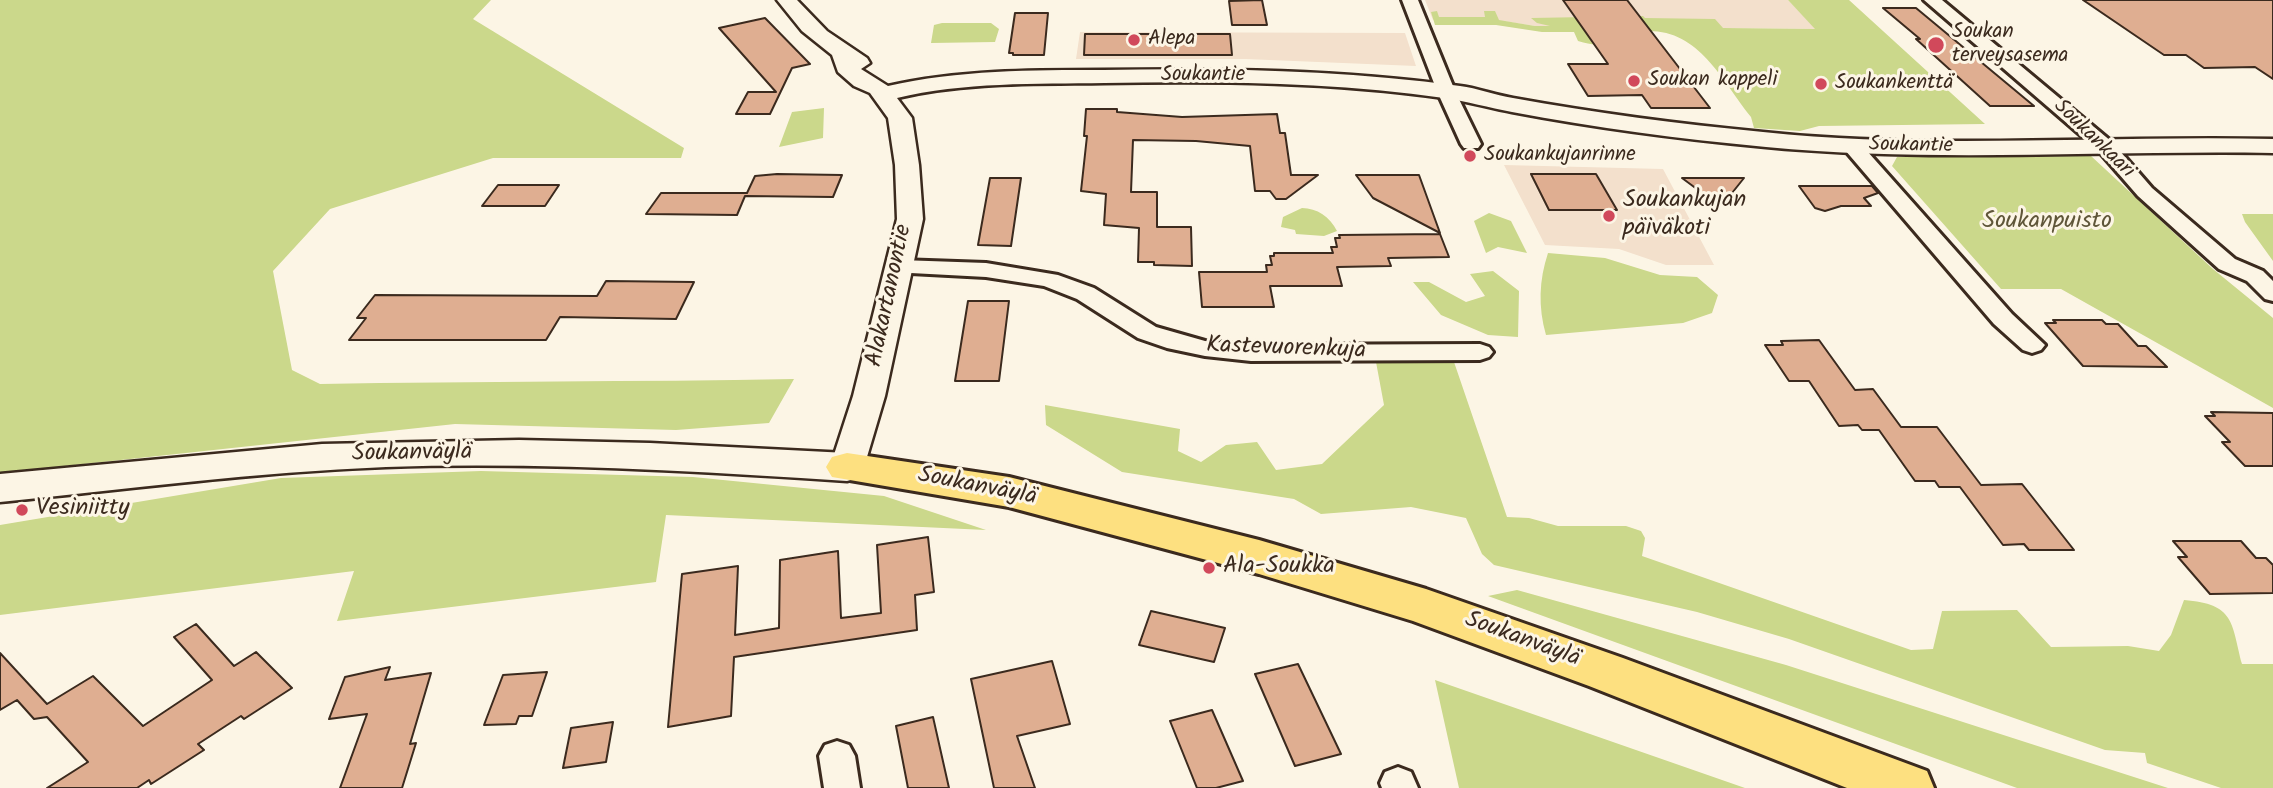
<!DOCTYPE html>
<meta charset="utf-8">
<style>
body{margin:0}
canvas{display:block;background:#fcf5e5}
</style>
<canvas width="2273" height="788"></canvas>
<script>
const g = document.querySelector('canvas').getContext('2d');
g.lineJoin = 'round';
function fillPath(path, color) { g.fillStyle = color; g.fill(path, 'evenodd'); }
function trace(path, color, width, dash) { g.strokeStyle = color; g.lineWidth = width; g.lineCap = dash ? 'butt' : 'round'; g.setLineDash(dash || []); g.stroke(path); }
function drawText(font, color, halo, rows, align = 'center') {
  g.font = font + ' Kalam,sans-serif'; g.lineWidth = 6; g.setLineDash([]); g.textBaseline = 'middle'; g.strokeStyle = halo; g.fillStyle = color; for (const [text, x, y, turn = 0] of rows) {
    g.save(); g.translate(x, y); g.rotate((+turn || 0) * Math.PI / 180); g.textAlign = isNaN(turn) ? turn : align; if (halo) g.strokeText(text, 0, 0); g.fillText(text, 0, 0); g.restore();
  }
}
fillPath(new Path2D(`
 M1425 0H1788L1816 29 1535 26 1496 20H1433Z
 M1080 32 1405 33 1416 66 1245 59H1076Z
 M1504 165 1663 169 1714 265H1666L1619 249 1545 245Z`), '#f3e0cc');
fillPath(new Path2D(`
 M0 0H491L473 19 684 148 681 158H493L330 209 273 271 292 370 320 384C478 381 636 382 794 379L769 423 676 430 455 424 0 473Z
 M1788 0H1849L1985 124 1819 126 1800 131 1754 128 1751 117C1718 75 1696 23 1635 32 1608 36 1609 51 1578 41L1574 32H1542L1496 25H1435L1431 12 1437 11 1439 17H1485L1484 11H1495L1499 20 1535 26H1550L1537 23 1531 18 1643 16 1645 18 1715 19 1723 28 1815 29Z
 M942 23H991L999 29 995 42 931 43 934 25Z
 M824 108 823 138 779 147 792 112Z
 M2091 156 2213 269 2273 318V408L2061 289H2001L1892 166 1897 157Z
 M1302 208C1317 208 1330 217 1337 231L1324 236 1296 234 1295 230 1281 227 1283 217Z
 M1489 213 1511 221 1527 253 1498 247 1486 253 1474 221Z
 M2242 214H2273V261L2245 222Z
 M1548 253 1605 258 1660 275 1697 277 1718 295 1712 313 1683 323 1546 335C1538 307 1539 280 1548 253Z
 M1493 271 1519 291 1518 337 1488 335 1441 315 1413 282H1429L1466 302 1485 296 1470 274Z
 M1376 362H1454L1507 517 1529 518 1558 526H1626L1641 531 1645 538 1642 556 1911 650 1933 649 1942 611 2017 610 2051 647 2128 646 2159 651 2171 635 2184 600C2235 604 2231 622 2242 664H2273V788H2221L2147 763 2145 753 2105 750 1789 639 1697 612 1494 565 1482 554 1466 518 1411 507 1321 514 1294 499 1122 472 1046 425 1045 405 1180 429 1178 451 1201 462 1226 445 1257 442 1276 470 1322 464 1384 405Z
 M481 471 693 477 884 496 986 530 666 515 656 582 337 621 354 571 0 615V525L281 478Z
 M1517 590 1786 665 2168 788H2017L1488 596Z
 M1435 680 1745 788H1459Z`), '#cbd88b');
const building = new Path2D(`
 M1262 0 1267 25H1232L1229 1Z
 M1563 0H1627L1710 108H1651L1642 95 1588 96 1568 64H1608Z
 M2083 0H2273V79L2255 67 2204 68 2186 55H2164Z
 M1883 8H1916L2034 106H1990L1916 39H1920Z
 M1015 13H1048L1044 55H1013V53H1009Z
 M765 18 810 64 792 68 770 114H736L748 92H776L719 28Z
 M1085 34H1230L1232 55H1084Z
 M1086 109H1117V112L1182 117 1277 114 1280 133H1285L1291 175H1318L1286 199H1276L1270 191H1255L1250 146 1196 141 1133 140 1131 192H1157V227H1191L1192 266 1154 265V262H1138L1139 228 1104 225 1106 194 1081 191 1087 136H1084Z
 M777 174 842 175 833 197 745 196 737 215 646 214 661 193H747L755 176Z
 M1531 174H1596L1617 210H1549Z
 M1356 175H1419L1440 233 1373 198Z
 M990 178H1021L1011 246 978 245Z
 M1682 178H1744L1724 203 1713 201Z
 M498 185H559L545 206H482Z
 M1799 186H1872L1878 193 1864 198 1871 206H1841L1825 211 1815 208Z
 M1440 234 1449 257 1388 258 1391 266 1337 267 1342 286H1270L1274 307H1202L1199 272H1267L1266 265H1272L1270 256H1274V253H1333L1331 247H1337L1335 238H1340L1339 235Z
 M606 281 694 282 676 319 560 317 546 340H349L366 318H357L375 295 597 296Z
 M968 301H1009L999 381H955Z
 M2053 320H2102L2106 324H2118L2138 346H2146L2167 367 2083 366 2045 323H2056Z
 M1819 340 1855 390 1873 389 1901 427H1937L1981 485 2022 484 2074 550H2029L2024 544 2003 545 1960 487H1939L1935 481H1915L1879 430H1862L1858 425 1839 426 1809 381H1789L1765 345H1783L1781 341Z
 M2211 412 2273 413V466H2245L2222 442H2230L2205 416H2215Z
 M928 537 934 592 915 595 917 630 734 657 731 716 668 727 682 574 738 566 735 635 779 628 780 560 838 551 841 618 881 613 877 545Z
 M2173 541H2241L2256 558H2266L2273 565V593L2210 594 2178 557H2187Z
 M1151 611 1225 628 1214 662 1139 645Z
 M196 624 234 666 256 652 292 688 244 719 241 716 198 744 204 750 151 784 149 780 137 788H47L88 762 47 717 34 719 17 700 0 710V653L47 704 93 676 143 726 212 680 174 637Z
 M1052 661 1070 724 1017 736 1035 788H994L971 679Z
 M1298 664 1341 754 1295 766 1255 674Z
 M390 667 385 680 431 673 410 744 416 743 402 788H340L367 714 329 719 345 677Z
 M547 672 532 716H519L516 724 484 725 503 675Z
 M1212 710 1243 781 1216 788H1197L1170 721Z
 M933 717 949 788H908L896 726Z
 M613 722 606 762 563 768 571 728Z`);
fillPath(building, '#dfae91');
trace(building, '#3b2a1e', 2);
const minor = new Path2D(`
 M1402 0H1418L1455 91 1481 144 1478 148H1464L1461 144 1437 91Z
 M1924 0H1942L2112 142 2152 188 2235 259 2263 271 2273 281V301L2265 299 2247 281 2219 269 2138 196 2098 150Z
 M1852 140 1859 142 2012 314 2045 345 2041 350 2032 353 2023 350 1994 324 1845 150 1842 146 1845 142Z
 M900 260 986 263 1058 275 1094 288 1156 327 1205 341 1251 345 1480 344 1489 347 1493 352 1489 357 1480 360 1251 361 1205 356 1167 348 1138 338 1077 299 1044 286 986 277 892 272 888 267 892 262Z
 M837 741 849 745 855 756 860 788H824L819 756 825 745Z
 M1398 767 1411 772 1418 788H1382L1380 783 1385 772Z`);
const tertiary = new Path2D(`
 M777 0H797L827 31 867 58 870 63 861 69 888 86C958 70 1032 70 1104 70 1223 68 1341 70 1460 86 1477 88 1495 95 1513 98 1596 113 1679 124 1763 132 1932 150 2103 135 2273 139V153C2104 150 1935 163 1766 147 1681 139 1596 128 1512 112 1489 108 1467 101 1444 98 1331 82 1218 81 1104 83 1036 84 963 82 897 98L912 118 919 165 923 219 885 396 864 467 859 475 847 479 835 475 830 467 853 396 897 219 895 165 888 118 870 93 854 86 838 72 832 55 802 31Z`);
const secondary = new Path2D(`
 M519 440 650 443 847 453 861 457 867 467 861 477 847 481C694 471 540 462 386 467 257 472 128 489 0 502V474L322 444Z`);
const primary = new Path2D(`
 M847 453 1009 477 1259 540 1426 589 1623 658 1927 771 1934 788H1847L1589 686 1413 621 1259 574 1009 507 832 477 826 467 832 457Z`);
trace(minor, '#3b2a1e', 6);
trace(tertiary, '#3b2a1e', 5);
trace(secondary, '#3b2a1e', 5);
trace(primary, '#3b2a1e', 6);
fillPath(minor, '#fcf5e5');
fillPath(tertiary, '#fcf5e5');
fillPath(secondary, '#fcf5e5');
fillPath(primary, '#fde080');
for (const [x, y, r, color] of [
 [1134,40,7,"#d1495b"],
 [1936,45,9,"#d1495b"],
 [1634,81,7,"#d1495b"],
 [1821,84,7,"#d1495b"],
 [1470,156,7,"#d1495b"],
 [1609,216,7,"#d1495b"],
 [22,510,7,"#d1495b"],
 [1209,568,7,"#d1495b"]
]) { const dot = new Path2D(); dot.arc(x, y, r, 0, 2 * Math.PI); g.fillStyle = color; g.fill(dot); trace(dot, '#fcf5e5', 2.5); }
drawText('21px', '#3b2a1e', '#fcf5e5', [
 ["Soukan",1952,33],
 ["terveysasema",1952,57],
 ["Alepa",1148,40],
 ["Soukan kappeli",1648,81],
 ["Soukankenttä",1835,84],
 ["Soukankujanrinne",1484,156]
], 'left');
drawText('21px', '#3b2a1e', '#fcf5e5', [
 ["Soukantie",1203,76],
 ["Soukankaari",2093,140,44],
 ["Soukantie",1911,147,1]
]);
drawText('24px', '#3b2a1e', '#fcf5e5', [
 ["Soukankujan",1623,202],
 ["päiväkoti",1623,230],
 ["Vesiniitty",36,510],
 ["Ala-Soukka",1223,568]
], 'left');
drawText('24px', '#5f5639', '#fcf5e5', [
 ["Soukanpuisto",2047,223]
]);
drawText('24px', '#3b2a1e', '#fcf5e5', [
 ["Alakartanontie",891,296,-78],
 ["Kastevuorenkuja",1286,350,2],
 ["Soukanväylä",412,455,-1],
 ["Soukanväylä",977,488,11],
 ["Soukanväylä",1522,641,20]
]);
</script>
